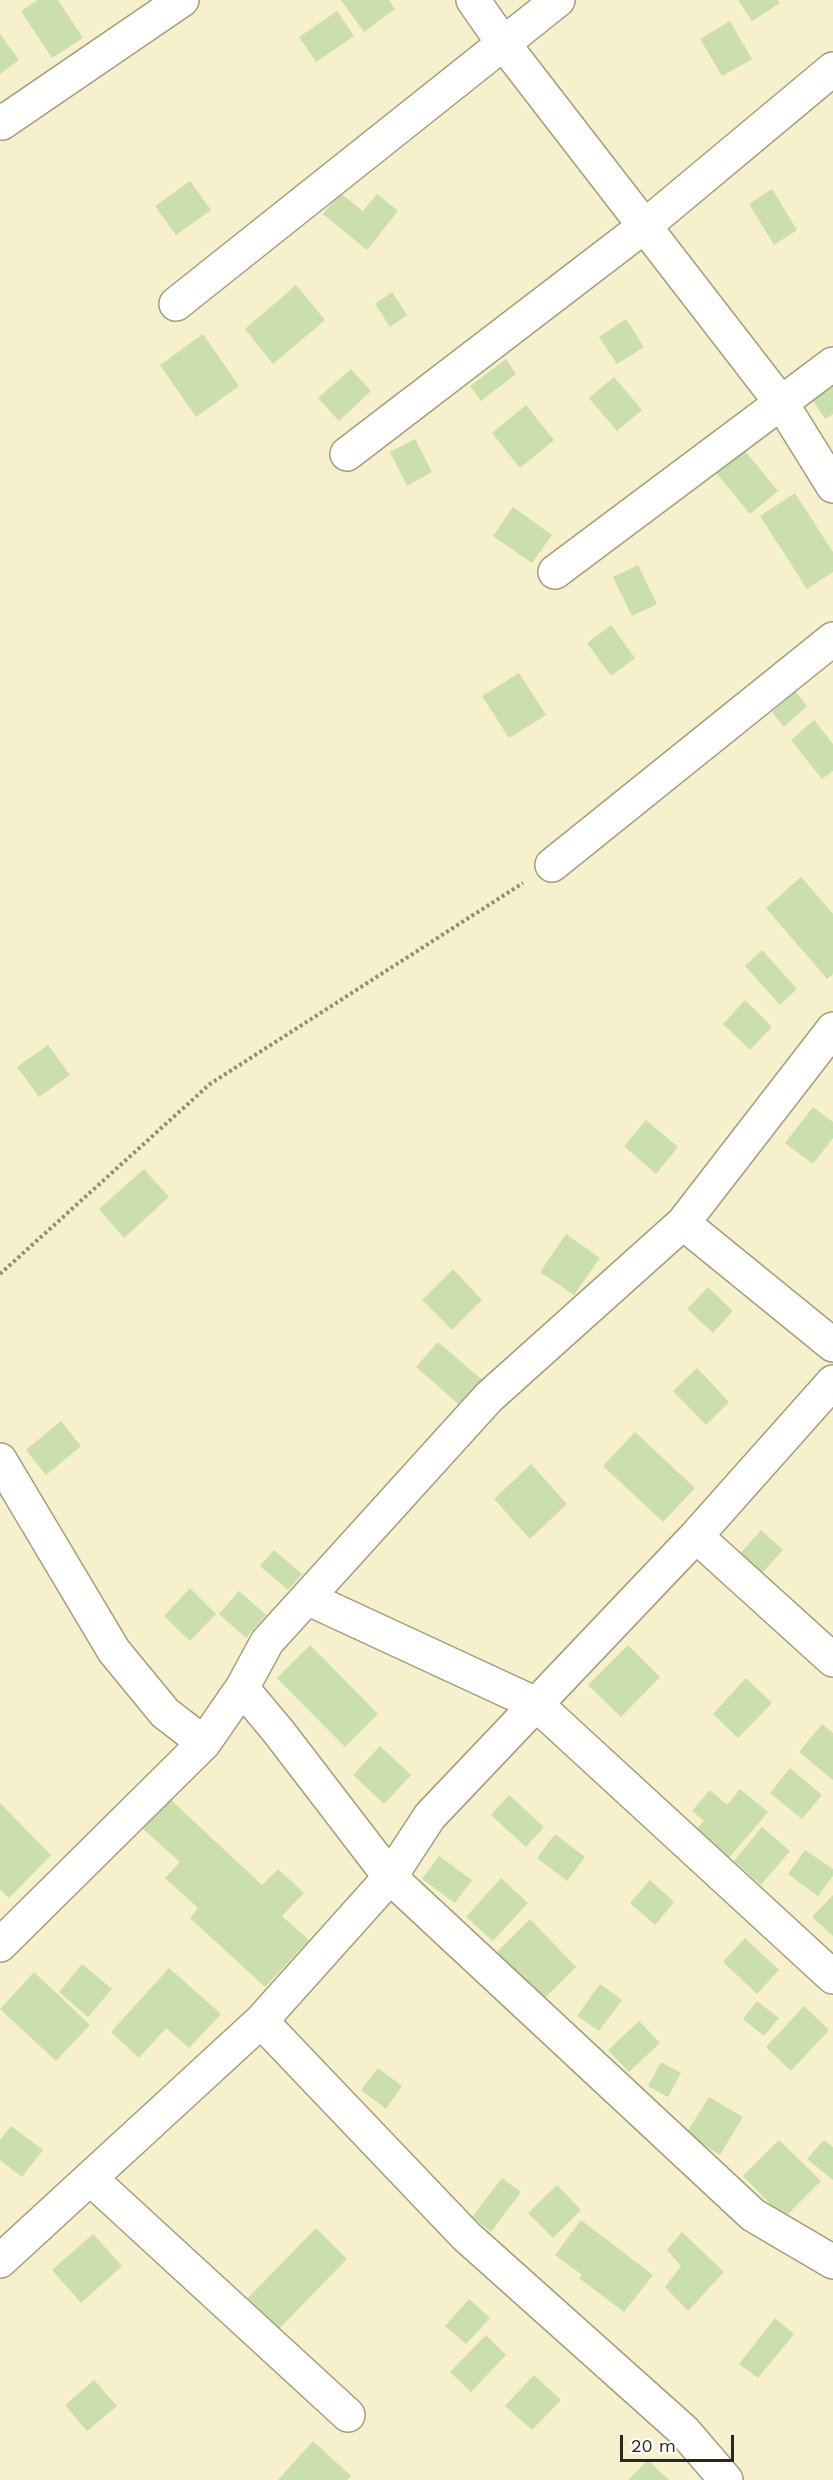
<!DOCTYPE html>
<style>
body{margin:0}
#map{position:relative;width:833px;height:2480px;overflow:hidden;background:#f7f0cc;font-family:"Work Sans",sans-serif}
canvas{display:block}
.scale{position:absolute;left:620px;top:2435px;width:114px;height:27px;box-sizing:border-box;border:3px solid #2b281b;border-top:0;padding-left:8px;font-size:18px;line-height:21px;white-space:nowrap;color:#2b281b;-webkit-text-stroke:4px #fff;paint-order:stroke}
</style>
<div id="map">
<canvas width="833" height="2480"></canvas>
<div class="scale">20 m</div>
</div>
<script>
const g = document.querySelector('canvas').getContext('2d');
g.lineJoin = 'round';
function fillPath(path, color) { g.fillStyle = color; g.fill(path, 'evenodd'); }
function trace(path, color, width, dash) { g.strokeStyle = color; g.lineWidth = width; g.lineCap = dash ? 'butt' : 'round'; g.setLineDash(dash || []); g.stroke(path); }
fillPath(new Path2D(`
 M38 0H58L83 38 52 58 21 11Z
 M341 0H389L395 9 364 32Z
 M738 0H778L780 3 752 21Z
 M337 11 354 36 316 62 299 37Z
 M730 21 752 59 722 76 700 39Z
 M0 34 19 60 0 74Z
 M190 181 211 210 176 235 155 206Z
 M772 189 797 230 774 245 749 204Z
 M340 193 363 211 377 194 398 211 367 250 323 214Z
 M296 285 325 320 273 364 245 329Z
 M392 292 407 315 390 327 375 304Z
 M626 319 644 347 617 364 599 337Z
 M203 334 239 386 196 417 160 365Z
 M506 359 516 374 481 401 470 386Z
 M351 369 371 391 339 421 318 398Z
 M614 377 642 410 617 431 589 398Z
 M833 381V414L825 419 810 396Z
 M526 405 554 440 520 468 492 433Z
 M415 439 432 472 407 486 390 452Z
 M741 446 778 491 750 514 713 469Z
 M795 493 833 552V572L807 589 760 516Z
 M513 507 552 535 532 563 493 536Z
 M638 565 657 604 632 616 613 577Z
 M611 625 635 658 611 676 587 643Z
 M519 673 546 715 509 738 482 696Z
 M795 691 807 706 784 727 772 712Z
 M814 720 833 744V771L822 779 791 740Z
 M801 877 833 914V974L827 979 766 908Z
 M762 950 797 989 780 1005 745 966Z
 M745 1000 772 1027 750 1050 723 1024Z
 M48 1045 70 1075 39 1097 17 1067Z
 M813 1107 833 1122V1138L813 1164 785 1143Z
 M646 1120 678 1147 656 1174 624 1146Z
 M144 1169 169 1197 124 1238 99 1209Z
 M566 1234 600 1258 574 1295 540 1272Z
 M453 1269 482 1300 452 1330 422 1300Z
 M708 1287 733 1311 713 1333 687 1309Z
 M438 1342 486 1383 463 1408 416 1367Z
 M697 1368 729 1402 706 1425 673 1391Z
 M61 1421 81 1446 46 1475 26 1450Z
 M635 1432 695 1488 663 1522 603 1466Z
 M531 1464 567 1504 530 1539 494 1499Z
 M761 1530 783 1550 760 1575 738 1556Z
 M274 1550 302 1574 288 1590 260 1566Z
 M190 1588 216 1614 190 1641 164 1616Z
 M239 1591 266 1615 246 1638 219 1614Z
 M310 1645 378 1714 345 1747 277 1678Z
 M628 1645 660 1677 621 1717 588 1685Z
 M746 1678 772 1703 738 1738 713 1714Z
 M822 1724 833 1733V1780L799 1752Z
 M380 1746 411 1775 384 1804 353 1775Z
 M790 1768 822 1795 802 1819 770 1793Z
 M740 1789 768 1812 721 1867 688 1839 704 1821 692 1811 710 1790 727 1805Z
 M509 1795 544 1827 526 1847 491 1815Z
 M170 1799 262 1885 278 1869 304 1893 282 1916 309 1940 265 1987 190 1918 198 1908 165 1878 180 1862 143 1829Z
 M0 1803 51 1855 9 1898 0 1889Z
 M762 1827 790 1851 761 1885 734 1861Z
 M555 1834 585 1857 567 1881 537 1858Z
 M805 1850 833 1869V1876L818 1896 788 1874Z
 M439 1856 472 1880 455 1903 422 1879Z
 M501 1878 528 1903 493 1941 466 1917Z
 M650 1880 674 1902 655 1925 630 1903Z
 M833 1895V1936L812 1917Z
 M530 1919 576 1967 543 2000 497 1952Z
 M745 1938 779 1970 757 1994 723 1962Z
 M82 1964 112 1989 88 2017 59 1992Z
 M169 1968 221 2014 189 2048 166 2028 139 2058 111 2032Z
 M34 1972 90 2025 56 2061 0 2009Z
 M600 1984 622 2000 599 2031 577 2016Z
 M757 2001 779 2018 764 2036 743 2019Z
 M804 2006 829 2030 791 2071 766 2047Z
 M639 2021 660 2043 629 2072 608 2050Z
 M661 2062 681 2073 668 2097 648 2086Z
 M378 2068 402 2086 386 2109 361 2090Z
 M709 2097 743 2117 720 2155 686 2134Z
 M11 2126 43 2150 22 2177 0 2160V2140Z
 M779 2140 821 2181 784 2218 743 2176Z
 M824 2140 833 2147V2180L807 2159Z
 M502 2178 521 2192 491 2232 472 2217Z
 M557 2185 581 2210 553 2238 528 2213Z
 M581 2220 653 2275 624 2312 579 2278 582 2275 555 2255Z
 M316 2228 347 2259 275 2333 243 2303Z
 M682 2232 724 2272 688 2311 665 2287 681 2266 667 2250Z
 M93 2234 122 2266 81 2303 52 2270Z
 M469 2299 490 2318 466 2344 445 2326Z
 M775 2318 794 2334 758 2378 739 2364Z
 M486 2335 506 2355 471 2392 450 2372Z
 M534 2375 561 2400 532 2430 505 2406Z
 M94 2380 117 2406 87 2431 65 2405Z
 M313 2441 351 2476 347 2480H278Z
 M648 2460 669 2480H628Z`), '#cadfac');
const minor = new Path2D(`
 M473 0 503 43 782 404 833 486
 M0 120 2 123 182 0
 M176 304 558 0
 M347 454 646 225 833 69
 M555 572 833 364
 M552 865 833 639
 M683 1223 833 1345
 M0 1460 114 1651 165 1713 204 1743
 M696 1536 833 1660
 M307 1598 536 1704 833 1977
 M242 1688 278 1731 390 1877 753 2215 833 2262
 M0 1945 204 1743 242 1688 267 1642 489 1397 683 1223 833 1029
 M261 2021 466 2236 684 2431 726 2480
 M90 2178 348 2415
 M0 2261 261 2021 390 1877 430 1816 696 1536 833 1382`);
trace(minor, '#a39d7b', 36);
trace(new Path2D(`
 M0 1274 210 1084 523 883`), '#928d75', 4, [3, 3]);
trace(minor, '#fff', 33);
</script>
